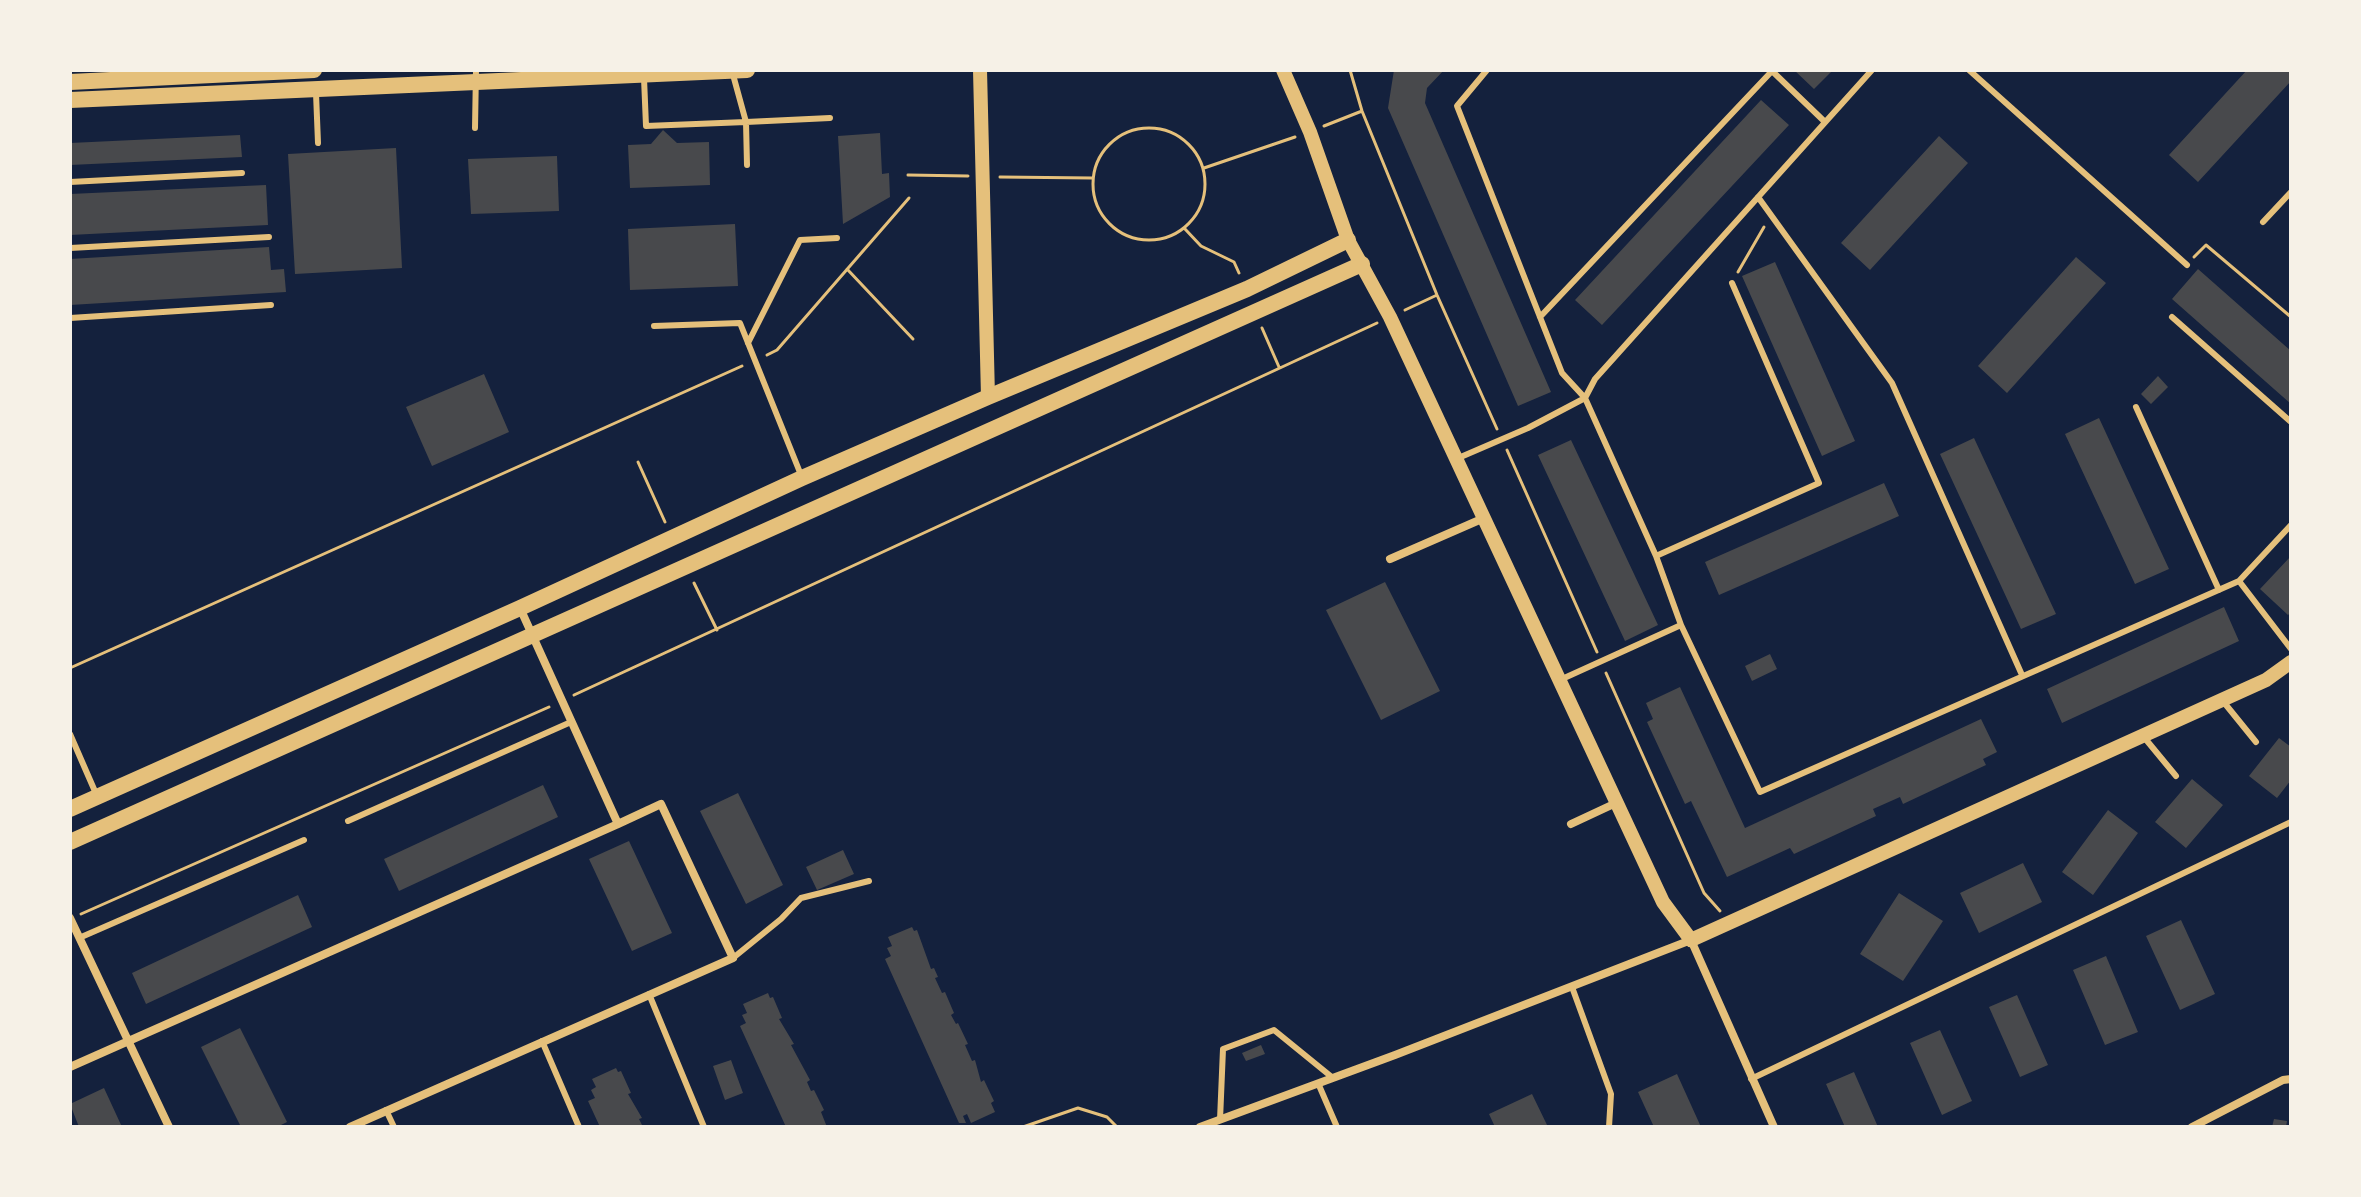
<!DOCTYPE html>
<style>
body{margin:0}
#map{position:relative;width:2361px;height:1197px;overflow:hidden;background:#14213d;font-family:"Sofia Sans Condensed",sans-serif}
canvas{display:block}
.frame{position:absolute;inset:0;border:72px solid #f6f1e7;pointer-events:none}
</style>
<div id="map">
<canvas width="2361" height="1197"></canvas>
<div class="frame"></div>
</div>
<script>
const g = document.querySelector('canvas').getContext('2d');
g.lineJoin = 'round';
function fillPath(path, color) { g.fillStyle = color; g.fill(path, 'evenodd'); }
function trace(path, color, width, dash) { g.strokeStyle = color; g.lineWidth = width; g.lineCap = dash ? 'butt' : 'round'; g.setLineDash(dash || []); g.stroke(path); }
fillPath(new Path2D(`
 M1394 70H1444L1427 88 1425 103 1551 392 1518 406 1388 108Z
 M1794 70H1833L1814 89Z
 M2247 70H2291V81L2198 182 2169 155Z
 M1761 100 1789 125 1602 325 1575 300Z
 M663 130 677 143 709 142 710 185 630 188 628 145 651 144Z
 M880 133 882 174 889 173 890 197 843 224 838 136Z
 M240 135 242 157 70 165V143Z
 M1939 136 1968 163 1870 270 1841 243Z
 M396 148 402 268 295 274 288 154Z
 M557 156 559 211 471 214 468 159Z
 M266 185 268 225 70 235V194Z
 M735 224 738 286 630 290 628 229Z
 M269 247 271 270 284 269 286 292 70 305V259Z
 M2076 257 2106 283 2007 393 1978 366Z
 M1775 262 1855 441 1822 456 1742 276Z
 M2198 269 2291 351V404L2172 299Z
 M484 374 509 432 432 466 406 407Z
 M2158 376 2168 387 2151 404 2141 394Z
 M2099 418 2169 569 2135 584 2065 434Z
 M1974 438 2056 614 2021 629 1940 454Z
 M1571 440 1658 625 1625 641 1538 455Z
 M1884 483 1899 516 1719 595 1705 562Z
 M2291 556V612L2288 615 2260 589Z
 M1385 582 1440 691 1381 720 1326 610Z
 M2224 607 2239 641 2062 723 2047 689Z
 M1770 654 1777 669 1752 681 1745 666Z
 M1680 687 1745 828 1981 719 1997 752 1983 759 1986 765 1903 804 1900 797 1873 809 1876 816 1794 854 1790 848 1727 877 1691 801 1685 804 1647 722 1653 719 1646 703Z
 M2279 738 2291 747V780L2277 798 2249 776Z
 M2192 779 2223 805 2186 848 2155 822Z
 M543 785 558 817 399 891 384 859Z
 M738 793 783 885 746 904 700 811Z
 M2108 810 2138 833 2093 895 2062 872Z
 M629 841 672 933 632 951 589 859Z
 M843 850 854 874 817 890 806 867Z
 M2023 863 2042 902 1979 933 1960 893Z
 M1899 893 1943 921 1903 981 1860 954Z
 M298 895 312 927 146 1004 132 973Z
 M2181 920 2215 994 2180 1010 2146 936Z
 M912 927 914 931 917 930 931 969 934 968 938 977 935 978 942 993 945 992 954 1013 951 1015 956 1024 958 1023 968 1044 965 1045 972 1061 975 1060 981 1082 984 1080 994 1101 991 1103 995 1112 971 1123 967 1114 963 1116 966 1123H959L885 959 891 956 887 948 892 946 888 937Z
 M2106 956 2138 1032 2105 1045 2073 970Z
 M768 993 770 998 773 997 782 1018 779 1019 794 1044 791 1045 810 1080 807 1082 811 1091 814 1090 824 1110 821 1112 827 1127H786L740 1026 746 1023 742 1015 747 1013 743 1004Z
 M2017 995 2048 1065 2020 1077 1989 1007Z
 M240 1028 287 1122 277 1127H241L201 1047Z
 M1940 1030 1972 1101 1942 1115 1910 1043Z
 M1261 1045 1265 1054 1246 1061 1242 1053Z
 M731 1060 743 1093 725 1100 713 1066Z
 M616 1068 618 1072 621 1071 631 1093 628 1094 642 1118 639 1119 643 1127H600L588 1101 595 1098 591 1090 596 1087 592 1079Z
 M1854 1072 1878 1127H1845L1826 1084Z
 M1677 1074 1701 1127H1654L1638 1092Z
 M104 1088 122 1127H79L70 1104Z
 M1532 1094 1548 1127H1495L1489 1114Z
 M2274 1119 2287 1121 2286 1127H2272Z`), '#48494c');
trace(new Path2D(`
 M1350 70 1362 111 1437 295 1497 429
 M1324 126 1362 111
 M1093 184a56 56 0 1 1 112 0a56 56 0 1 1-112 0Z
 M1204 168 1295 137
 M908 175 968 176
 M1000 177 1092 178
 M1185 229 1201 246 1234 262 1239 273
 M2194 257 2206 245 2291 317
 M847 269 913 339
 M1738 272 1764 227
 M1405 310 1437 295
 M1262 328 1279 367
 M767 355 777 350 909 198
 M1507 450 1597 652
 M638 462 665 522
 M694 583 717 630
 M70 668 742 366
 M1606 673 1704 893 1720 911
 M574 695 1377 323
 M81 914 549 707
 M1023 1127 1078 1108 1107 1117 1117 1127`), '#e5c07b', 3);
trace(new Path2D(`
 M1487 70 1457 106 1562 373 1585 398 1656 556 1819 483 1732 283
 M1771 70 1825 122
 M1969 70 2187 265
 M644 78 646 126 746 122 732 71
 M316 93 318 143
 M475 128 476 70
 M747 165 746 122 830 118
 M70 182 242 173
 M1758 197 1892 383 2022 675
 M2263 222 2291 192
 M70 248 269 237
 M1540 317 1772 71
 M2172 317 2291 422
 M70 318 271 305
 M654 326 740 323 801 475
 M748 343 800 240 837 238
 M2136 407 2219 590
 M1456 459 1528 428 1585 398 1595 379 1872 70
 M1656 556 1681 625
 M2239 581 2291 649
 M1562 679 1681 625 1760 792 2239 581 2291 525
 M2222 700 2256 742
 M70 734 97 796
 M2143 736 2176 776
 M348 821 571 722
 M79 938 304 840
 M733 958 781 919 801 898 869 881
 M1572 987 1611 1094 1609 1127
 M649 994 704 1127
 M542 1041 579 1127
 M1751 1079 2291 822
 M1318 1083 1337 1127
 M386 1110 394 1127
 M1220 1120 1223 1049 1274 1030 1333 1078`), '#e5c07b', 6);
trace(new Path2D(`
 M1390 559 1484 518
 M1571 824 1616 803
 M70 918 169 1127
 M70 1067 618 824
 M350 1127 733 958 661 804 618 824 520 608
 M1200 1127 1395 1055 1691 940 1774 1127
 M2192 1127 2283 1080 2291 1079`), '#e5c07b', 8);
trace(new Path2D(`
 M980 70 988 397
 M1283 70 1310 132 1348 240 1390 317 1663 902 1691 940 2266 680 2291 662`), '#e5c07b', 14);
trace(new Path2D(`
 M70 82 314 70
 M70 100 747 70
 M70 809 520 608 802 478 988 397 1247 289 1348 240
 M70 842 1362 264`), '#e5c07b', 16);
</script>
